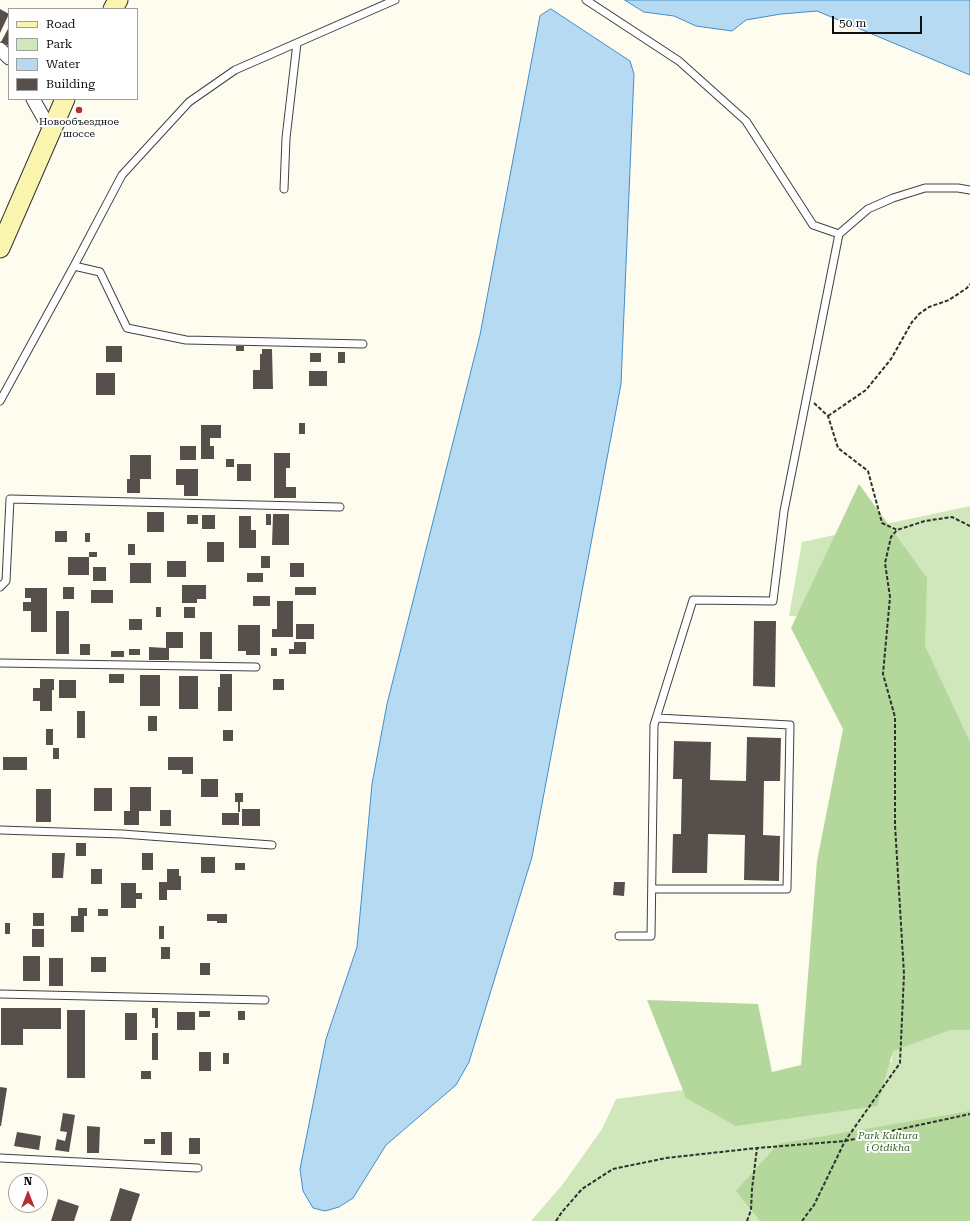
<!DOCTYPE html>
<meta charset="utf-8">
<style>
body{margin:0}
#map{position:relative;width:970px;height:1221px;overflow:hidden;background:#fefcef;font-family:"Roboto Serif",serif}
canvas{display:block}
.legend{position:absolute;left:8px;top:8px;width:130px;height:92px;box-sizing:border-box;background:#fff;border:1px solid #9f9f9f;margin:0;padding:5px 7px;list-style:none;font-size:12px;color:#0e0e0e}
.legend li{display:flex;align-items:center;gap:8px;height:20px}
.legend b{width:20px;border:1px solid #9f9f9f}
.north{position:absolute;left:8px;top:1173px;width:40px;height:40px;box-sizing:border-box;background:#fff;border:1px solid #9f9f9f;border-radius:50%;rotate:0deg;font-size:11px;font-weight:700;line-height:16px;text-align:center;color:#0e0e0e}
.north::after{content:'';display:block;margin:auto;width:14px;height:18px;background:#b62d30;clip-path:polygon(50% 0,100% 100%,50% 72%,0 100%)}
.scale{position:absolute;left:832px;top:16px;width:90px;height:18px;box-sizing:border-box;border:2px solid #0e0e0e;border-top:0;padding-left:5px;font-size:12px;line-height:14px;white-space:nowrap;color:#0e0e0e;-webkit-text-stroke:3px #fff;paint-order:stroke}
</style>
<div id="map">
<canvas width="970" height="1221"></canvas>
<ul class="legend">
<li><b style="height:5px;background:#faf4ae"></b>Road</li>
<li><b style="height:11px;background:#d0e7bb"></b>Park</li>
<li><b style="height:11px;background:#b7daf3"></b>Water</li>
<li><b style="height:11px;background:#564f4b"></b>Building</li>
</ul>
<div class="north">N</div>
<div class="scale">50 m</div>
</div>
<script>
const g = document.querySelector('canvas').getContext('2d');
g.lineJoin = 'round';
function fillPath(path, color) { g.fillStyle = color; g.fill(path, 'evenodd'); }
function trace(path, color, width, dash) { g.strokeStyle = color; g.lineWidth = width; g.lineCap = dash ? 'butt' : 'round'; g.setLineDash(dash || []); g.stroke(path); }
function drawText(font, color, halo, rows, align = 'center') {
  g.font = font + ' "Roboto Serif",serif'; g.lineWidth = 4; g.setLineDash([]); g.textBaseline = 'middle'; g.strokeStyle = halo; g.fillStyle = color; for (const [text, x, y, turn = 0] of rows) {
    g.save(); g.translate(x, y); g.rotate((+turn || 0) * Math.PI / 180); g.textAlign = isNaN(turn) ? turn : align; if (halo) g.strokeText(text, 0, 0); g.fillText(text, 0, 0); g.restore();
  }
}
fillPath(new Path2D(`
 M970 506V1221H531L563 1184 602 1129 616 1099 892 1062 893 711 831 618 789 616 802 542Z`), '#d0e7bb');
fillPath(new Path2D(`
 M859 484 927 578 925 646 970 742V1030H950L893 1051 877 1106 736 1126 686 1098 647 1000 758 1004 772 1072 801 1065 817 861 843 729 791 628Z
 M970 1111V1221H760L736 1191 778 1144Z`), '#b4d79b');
const water = new Path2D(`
 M625 0H970V75L817 11 781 14 746 20 732 31 696 26 674 16 644 12Z
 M551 9 630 61 634 74 621 384 532 857 469 1062 456 1085 386 1145 353 1198 339 1207 325 1211 313 1208 303 1191 300 1169 326 1039 357 947 372 784 387 704 480 335 540 16Z`);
fillPath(water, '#b7daf3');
trace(water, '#428dc6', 1);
fillPath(new Path2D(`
 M0 9 9 14 0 33Z
 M9 27V46L1 42Z
 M106 346H122V362H106Z
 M236 346H244V351H236Z
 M262 349H272L273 389H253V370H260V354H262Z
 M338 352H345V363H338Z
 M310 353H321V362H310Z
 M309 371H327V386H309Z
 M96 373H115V395H96Z
 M299 423H305V434H299Z
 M201 425H221V438H210V446H214V459H201Z
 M180 446H196V460H180Z
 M274 453H290V468H286V487H296V498H274Z
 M130 455H151V479H140V493H127V479H130Z
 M226 459H234V467H226Z
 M237 464H251V481H237Z
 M176 469H198V496H184V485H176Z
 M147 512H164V532H147Z
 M266 514H271V525H266Z
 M273 514H289V545H272Z
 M187 515H198V524H187Z
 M202 515H215V529H202Z
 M239 516H251V530H256V548H239Z
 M55 531H67V542H55Z
 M85 533H90V542H85Z
 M207 542H224V562H207Z
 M128 544H135V555H128Z
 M89 552H97V557H89Z
 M261 556H270V568H261Z
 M68 557H89V575H68Z
 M167 561H186V577H167Z
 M130 563H151V583H130Z
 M290 563H304V577H290Z
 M93 567H106V581H93Z
 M247 573H263V582H247Z
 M182 585H206V599H197V603H182Z
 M63 587H74V599H63Z
 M295 587H316V595H295Z
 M25 588H47V632H31V611H23V602H31V598H25Z
 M91 590H113V603H91Z
 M253 596H270V606H253Z
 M277 601H293V637H272V629H277Z
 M156 607H161V617H156Z
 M184 607H195V618H184Z
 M56 611H69V654H56Z
 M129 619H142V630H129Z
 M754 621H776L775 687 753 686Z
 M296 624H314V639H296Z
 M238 625H260V655H246V651H238Z
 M166 632H183V648H169V660H149V647L166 648Z
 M200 632H212V659H200Z
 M294 642H306V654H289V649H294Z
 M80 644H90V655H80Z
 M271 648H277V656H271Z
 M129 649H140V655H129Z
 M111 651H124V657H111Z
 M109 674H124V683H109Z
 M220 674H232V711H218V687H220Z
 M140 675H160V706H140Z
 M179 676H198V709H179Z
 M40 679H54V690H52V711H40V701H33V688H40Z
 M273 679H284V690H273Z
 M59 680H76V698H59Z
 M77 711H85V738H77Z
 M148 716H157V731H148Z
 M46 729H53V745H46Z
 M223 730H233V741H223Z
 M747 737 781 738 780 781H764L763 835 780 836 779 881 744 880 745 835 708 834 707 873H672L673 834H681L682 779H673L674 741 711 742 710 780 746 781Z
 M53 748H59V759H53Z
 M3 757H27V770H3Z
 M168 757H193V774H182V770H168Z
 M201 779H218V797H201Z
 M130 787H151V811H139V825H124V811H130Z
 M94 788H112V811H94Z
 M36 789H51V822H36Z
 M235 793H243V802H240V812H238V802H235Z
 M242 809H260V826H242Z
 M160 810H171V826H160Z
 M222 813H239V825H222Z
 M76 843H86V856H76Z
 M52 853H65L63 878H52Z
 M142 853H153V870H142Z
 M201 857H215V873H201Z
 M235 863H245V870H235Z
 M91 869H102V884H91Z
 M167 869H179V876H181V890H167V900H159V882H167Z
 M614 882H625L624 896 613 895Z
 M121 883H136V893H142V899H136V908H121Z
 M78 908H87V916H84V932H71V916H78Z
 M98 909H108V916H98Z
 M33 913H44V926H33Z
 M207 914H227V923H217V921H207Z
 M5 923H10V934H5Z
 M159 926H164V939H159Z
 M32 929H44V947H32Z
 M161 947H170V959H161Z
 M23 956H40V981H23Z
 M91 957H106V972H91Z
 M49 958H63V986H49Z
 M200 963H210V975H200Z
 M1 1008H61V1029H23V1045H1Z
 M152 1008H158V1028H155V1018H152Z
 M67 1010H85V1078H67Z
 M199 1011H210V1017H199Z
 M238 1011H245V1020H238Z
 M177 1012H195V1030H177Z
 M125 1013H137V1040H125Z
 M152 1033H158V1060H152Z
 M199 1052H211V1071H199Z
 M223 1053H229V1064H223Z
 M141 1071H151V1079H141Z
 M0 1087 7 1088 1 1126H0Z
 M63 1113 75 1115 69 1152 55 1150 57 1139 65 1141 67 1132 60 1131Z
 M87 1126 100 1127 99 1153H87Z
 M17 1132 41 1136 39 1150 14 1146Z
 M161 1132H172V1155H161Z
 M189 1138H200V1154H189Z
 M144 1139H155V1144H144Z
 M120 1188 140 1194 131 1221H110Z
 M58 1199 79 1206 74 1221H51Z`), '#564f4b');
const lane = new Path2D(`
 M586 0 679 61 746 121 813 225 839 234 868 209 893 198 925 188H958L970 190
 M284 189 286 138 297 43
 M74 266 100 272 127 328 186 340 363 344
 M0 401 74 266 122 175 189 102 235 70 395 0
 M0 587 6 581 10 499 340 507
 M0 663 256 667
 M0 830 122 834 272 845
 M652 889H787L790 725 657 718
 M619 936H651L654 725 693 600 773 601 784 511 839 234
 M0 994 265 1000
 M0 1158 198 1168`);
const street = new Path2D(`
 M0 49 9 58
 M33 99 51 131`);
const secondary = new Path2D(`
 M113 9 118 0
 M0 248 65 99`);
trace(lane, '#414141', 9);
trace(street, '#414141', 15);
trace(secondary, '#303030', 21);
trace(new Path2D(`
 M814 403 828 416 838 448 868 471 882 523 897 530 925 521 952 517 970 526
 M828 416 866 390 891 359 912 322 919 314 929 307 949 300 967 288 970 284
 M556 1221 562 1212 582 1189 613 1169 666 1158 757 1148 845 1141 970 1114
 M747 1221 751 1210 752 1189 757 1148
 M802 1221 814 1205 845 1141 900 1063 904 974 895 825V717L883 674 890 597 885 563 891 537 897 530`), '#303030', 2, [4, 2]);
trace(lane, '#fff', 7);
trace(street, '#fff', 13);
trace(secondary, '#faf4ae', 19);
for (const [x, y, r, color] of [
 [79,110,4,"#b62d30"]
]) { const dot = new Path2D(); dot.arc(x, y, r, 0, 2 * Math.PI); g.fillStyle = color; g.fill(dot); trace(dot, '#fff', 1.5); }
drawText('10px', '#0e0e0e', '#fff', [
 ["Новообъездное",79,122],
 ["шоссе",79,134]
]);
drawText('italic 10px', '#2d6221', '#fff', [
 ["Park Kultura",888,1136],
 ["i Otdikha",888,1148]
]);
</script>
